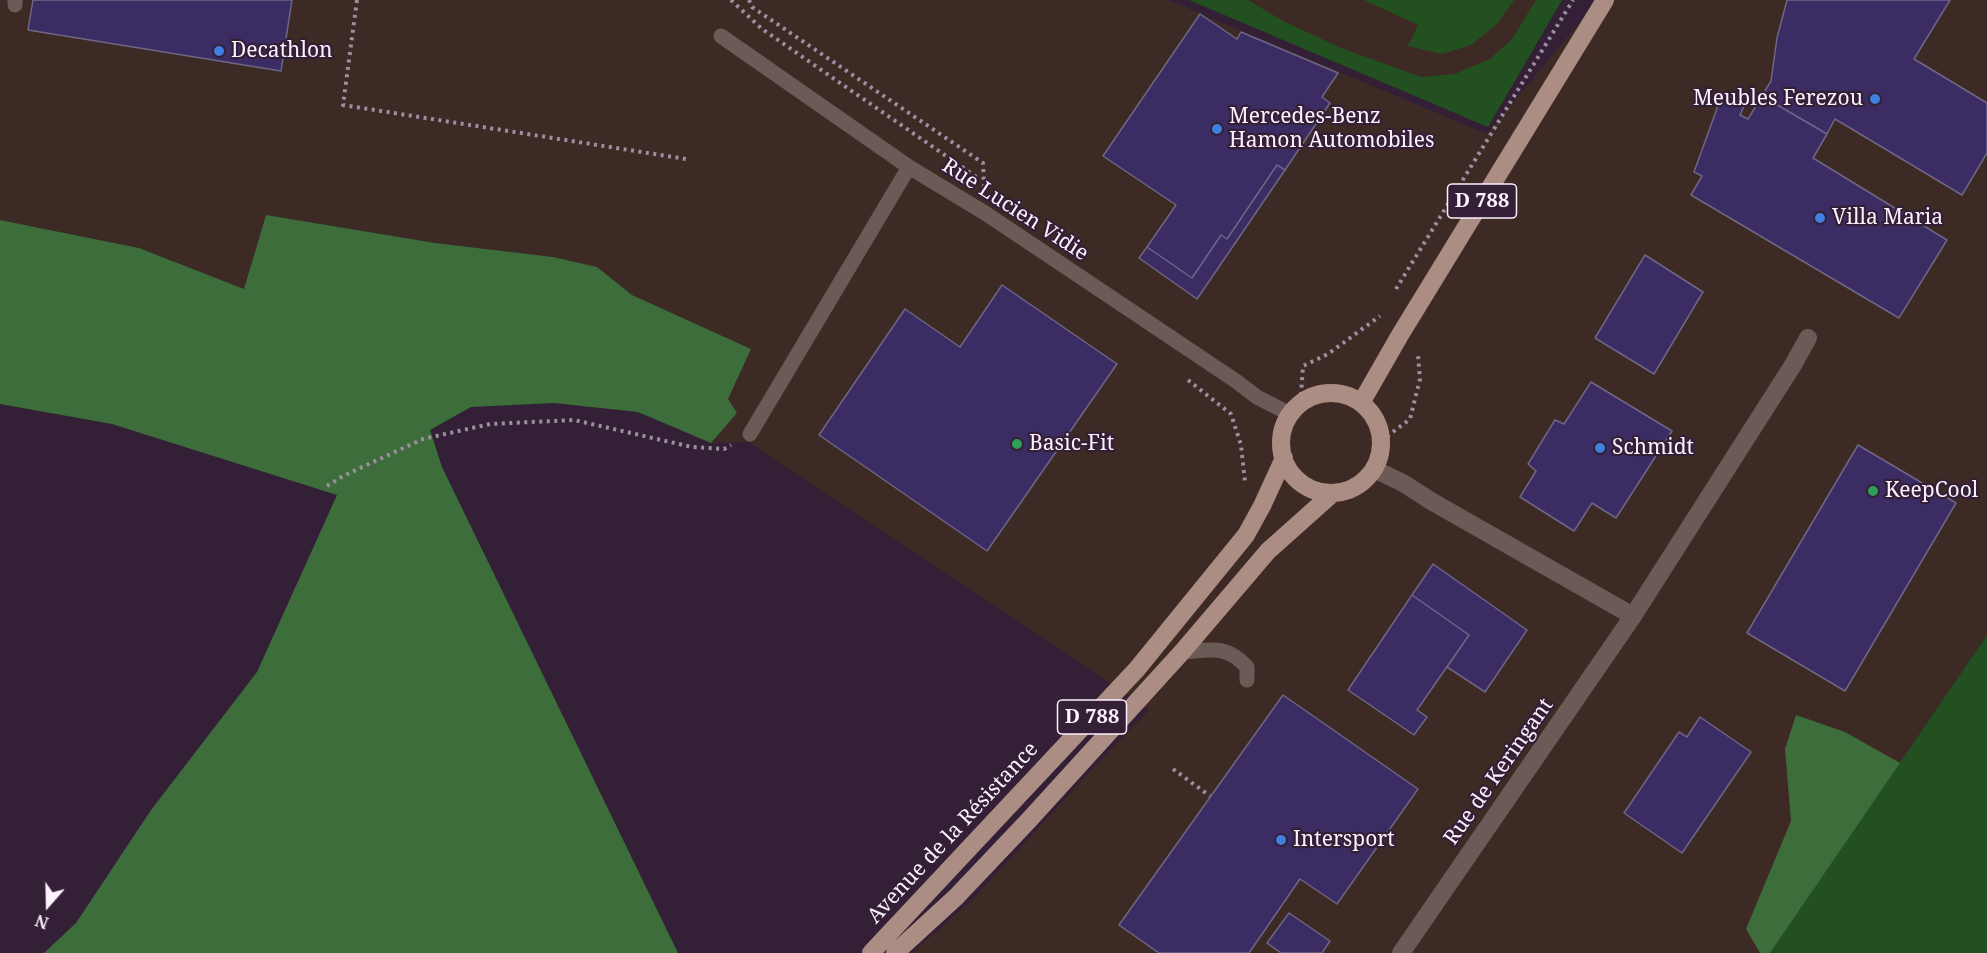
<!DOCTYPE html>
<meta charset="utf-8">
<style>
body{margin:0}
#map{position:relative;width:1987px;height:953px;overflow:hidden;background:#332036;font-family:"Noto Serif",serif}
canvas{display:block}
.north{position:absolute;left:18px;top:875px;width:60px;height:60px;-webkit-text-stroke:4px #332036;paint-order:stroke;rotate:200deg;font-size:16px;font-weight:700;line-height:24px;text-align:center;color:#fdf0ff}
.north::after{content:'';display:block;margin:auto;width:21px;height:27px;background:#fdf0ff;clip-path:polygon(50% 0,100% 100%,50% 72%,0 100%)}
</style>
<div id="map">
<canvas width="1987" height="953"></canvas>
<div class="north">N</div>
</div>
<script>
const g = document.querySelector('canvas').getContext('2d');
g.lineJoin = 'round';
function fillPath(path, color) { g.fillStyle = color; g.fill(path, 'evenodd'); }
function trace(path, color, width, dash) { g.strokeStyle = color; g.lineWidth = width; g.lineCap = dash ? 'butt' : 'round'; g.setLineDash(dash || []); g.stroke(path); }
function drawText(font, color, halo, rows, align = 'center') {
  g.font = font + ' "Noto Serif",serif'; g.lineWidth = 4.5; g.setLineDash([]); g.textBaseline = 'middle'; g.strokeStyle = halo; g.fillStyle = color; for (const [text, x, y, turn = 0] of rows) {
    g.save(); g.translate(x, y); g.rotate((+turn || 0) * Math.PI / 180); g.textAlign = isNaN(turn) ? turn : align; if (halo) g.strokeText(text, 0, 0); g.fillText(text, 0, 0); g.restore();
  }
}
fillPath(new Path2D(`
 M0 0H1168L1487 134 1598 0H1987V635L1770 953H912L973 899 1107 753 1149 710 1081 663 748 442 711 443 737 413 728 399 751 349 632 295 597 267 553 257 435 243 266 215 244 289 139 248 0 220Z
 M1190 0H1562L1488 127Z`), '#3d2a25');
fillPath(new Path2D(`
 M1189 0H1248L1283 21 1341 48 1421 77 1455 74 1490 59 1512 39 1536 0H1562L1488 127Z
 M1364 0H1514L1497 24 1471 45 1442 54 1408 46 1418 25Z
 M1987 635V953H1770Z`), '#225021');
fillPath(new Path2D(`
 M266 215 435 243 553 257 597 267 632 295 751 349 728 399 737 413 711 443 638 412 554 403 471 407 430 430 442 467 678 953H44L76 923 151 810 257 672 337 495 112 424 0 404V220L139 248 244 289Z
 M1796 715 1845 732 1900 763 1770 953H1760L1746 929 1791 821 1785 749Z`), '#3c6d3a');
const building = new Path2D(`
 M33 0H292L281 71 28 30Z
 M1787 0H1950L1914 59 1987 103V153L1962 195 1835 119 1827 134 1762 96 1771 81 1777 38Z
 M1200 14 1237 39 1241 32 1338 73 1322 97 1330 103 1285 170 1277 165 1227 239 1221 235 1192 278 1147 247 1176 205 1103 156Z
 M1723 92 1744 106 1740 115 1748 119 1762 96 1827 134 1813 158 1947 240 1899 318 1691 195 1702 176 1694 172Z
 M1277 165 1285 170 1197 299 1139 258 1147 247 1192 278 1221 235 1227 239Z
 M1645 255 1703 292 1654 374 1595 338Z
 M1002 285 1117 364 987 551 819 435 905 309 960 347Z
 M1591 382 1672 431 1616 518 1592 503 1574 531 1520 497 1536 471 1528 464 1555 420 1564 424Z
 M1858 445 1956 503 1845 691 1747 633Z
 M1433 564 1527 630 1485 692 1447 667 1469 635 1412 595Z
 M1412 595 1469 635 1417 710 1427 717 1414 735 1348 690Z
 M1283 695 1418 789 1337 904 1300 879 1249 953H1159L1119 925Z
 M1700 717 1751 752 1682 853 1624 813 1679 732 1687 737Z
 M1289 913 1330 941 1322 953H1281L1267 943Z`);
fillPath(building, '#3c2c64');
trace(building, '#6d6785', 1.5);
trace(new Path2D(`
 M357 0 343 105 686 159
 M731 0 762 29 975 176 976 181
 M749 0 752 7 983 163 984 186
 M1396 289 1573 0
 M1188 380 1231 414 1241 445 1245 482
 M1301 395 1303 366 1328 354 1380 316
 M1381 441 1410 419 1420 379 1418 355 1416 353
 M327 486 343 476 423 439 490 424 574 420 692 447 724 449 731 445
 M1173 769 1210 796`), '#9e8ea1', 4, [3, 4.5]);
trace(new Path2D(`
 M15 5V0
 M721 36 909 167 985 213 1236 381 1257 397 1290 414
 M750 434 909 167
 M1182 652C1210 650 1226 644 1247 667V680`), '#6a5b57', 15);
trace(new Path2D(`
 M1374 469 1403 483 1431 501 1633 616 1793 365 1808 338
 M1401 953 1633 616`), '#6a5b57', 18);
trace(new Path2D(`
 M1281 443a50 50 0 1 1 100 0a50 50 0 1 1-100 0Z
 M1361 403 1400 335 1605 0
 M871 953 1137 669 1246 535 1262 506 1284 458
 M895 953 956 897 1029 820 1182 652 1268 551 1333 493`), '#ac8d84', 18);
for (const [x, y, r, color] of [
 [219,51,6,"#3f7fe0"],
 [1875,99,6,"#3f7fe0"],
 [1217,129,6,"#3f7fe0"],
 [1820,218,6,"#3f7fe0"],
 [1017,444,6,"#2e9e5b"],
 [1600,448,6,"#3f7fe0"],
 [1873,491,6,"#2e9e5b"],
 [1281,840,6,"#3f7fe0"]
]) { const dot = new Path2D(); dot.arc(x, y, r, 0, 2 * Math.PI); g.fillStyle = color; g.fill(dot); trace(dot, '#332036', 2); }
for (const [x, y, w] of [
 [1482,201,69],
 [1092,717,69]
]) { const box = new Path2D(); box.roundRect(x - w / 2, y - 17, w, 34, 4.5); g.fillStyle = '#332036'; g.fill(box); trace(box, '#fdf0ff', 1.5); }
drawText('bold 20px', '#fdf0ff', null, [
 ["D 788",1482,201],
 ["D 788",1092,717]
]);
drawText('21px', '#fdf0ff', '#332036', [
 ["Decathlon",231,51],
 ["Meubles Ferezou",1863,99,"right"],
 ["Mercedes-Benz",1229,117],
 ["Hamon Automobiles",1229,141],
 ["Villa Maria",1832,218],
 ["Basic-Fit",1029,444],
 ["Schmidt",1612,448],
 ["KeepCool",1885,491],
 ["Intersport",1293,840]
], 'left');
drawText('21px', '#fdf0ff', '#332036', [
 ["Rue Lucien Vidie",1015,210,33],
 ["Rue de Keringant",1499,772,-55],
 ["Avenue de la Résistance",953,833,-47]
]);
</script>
